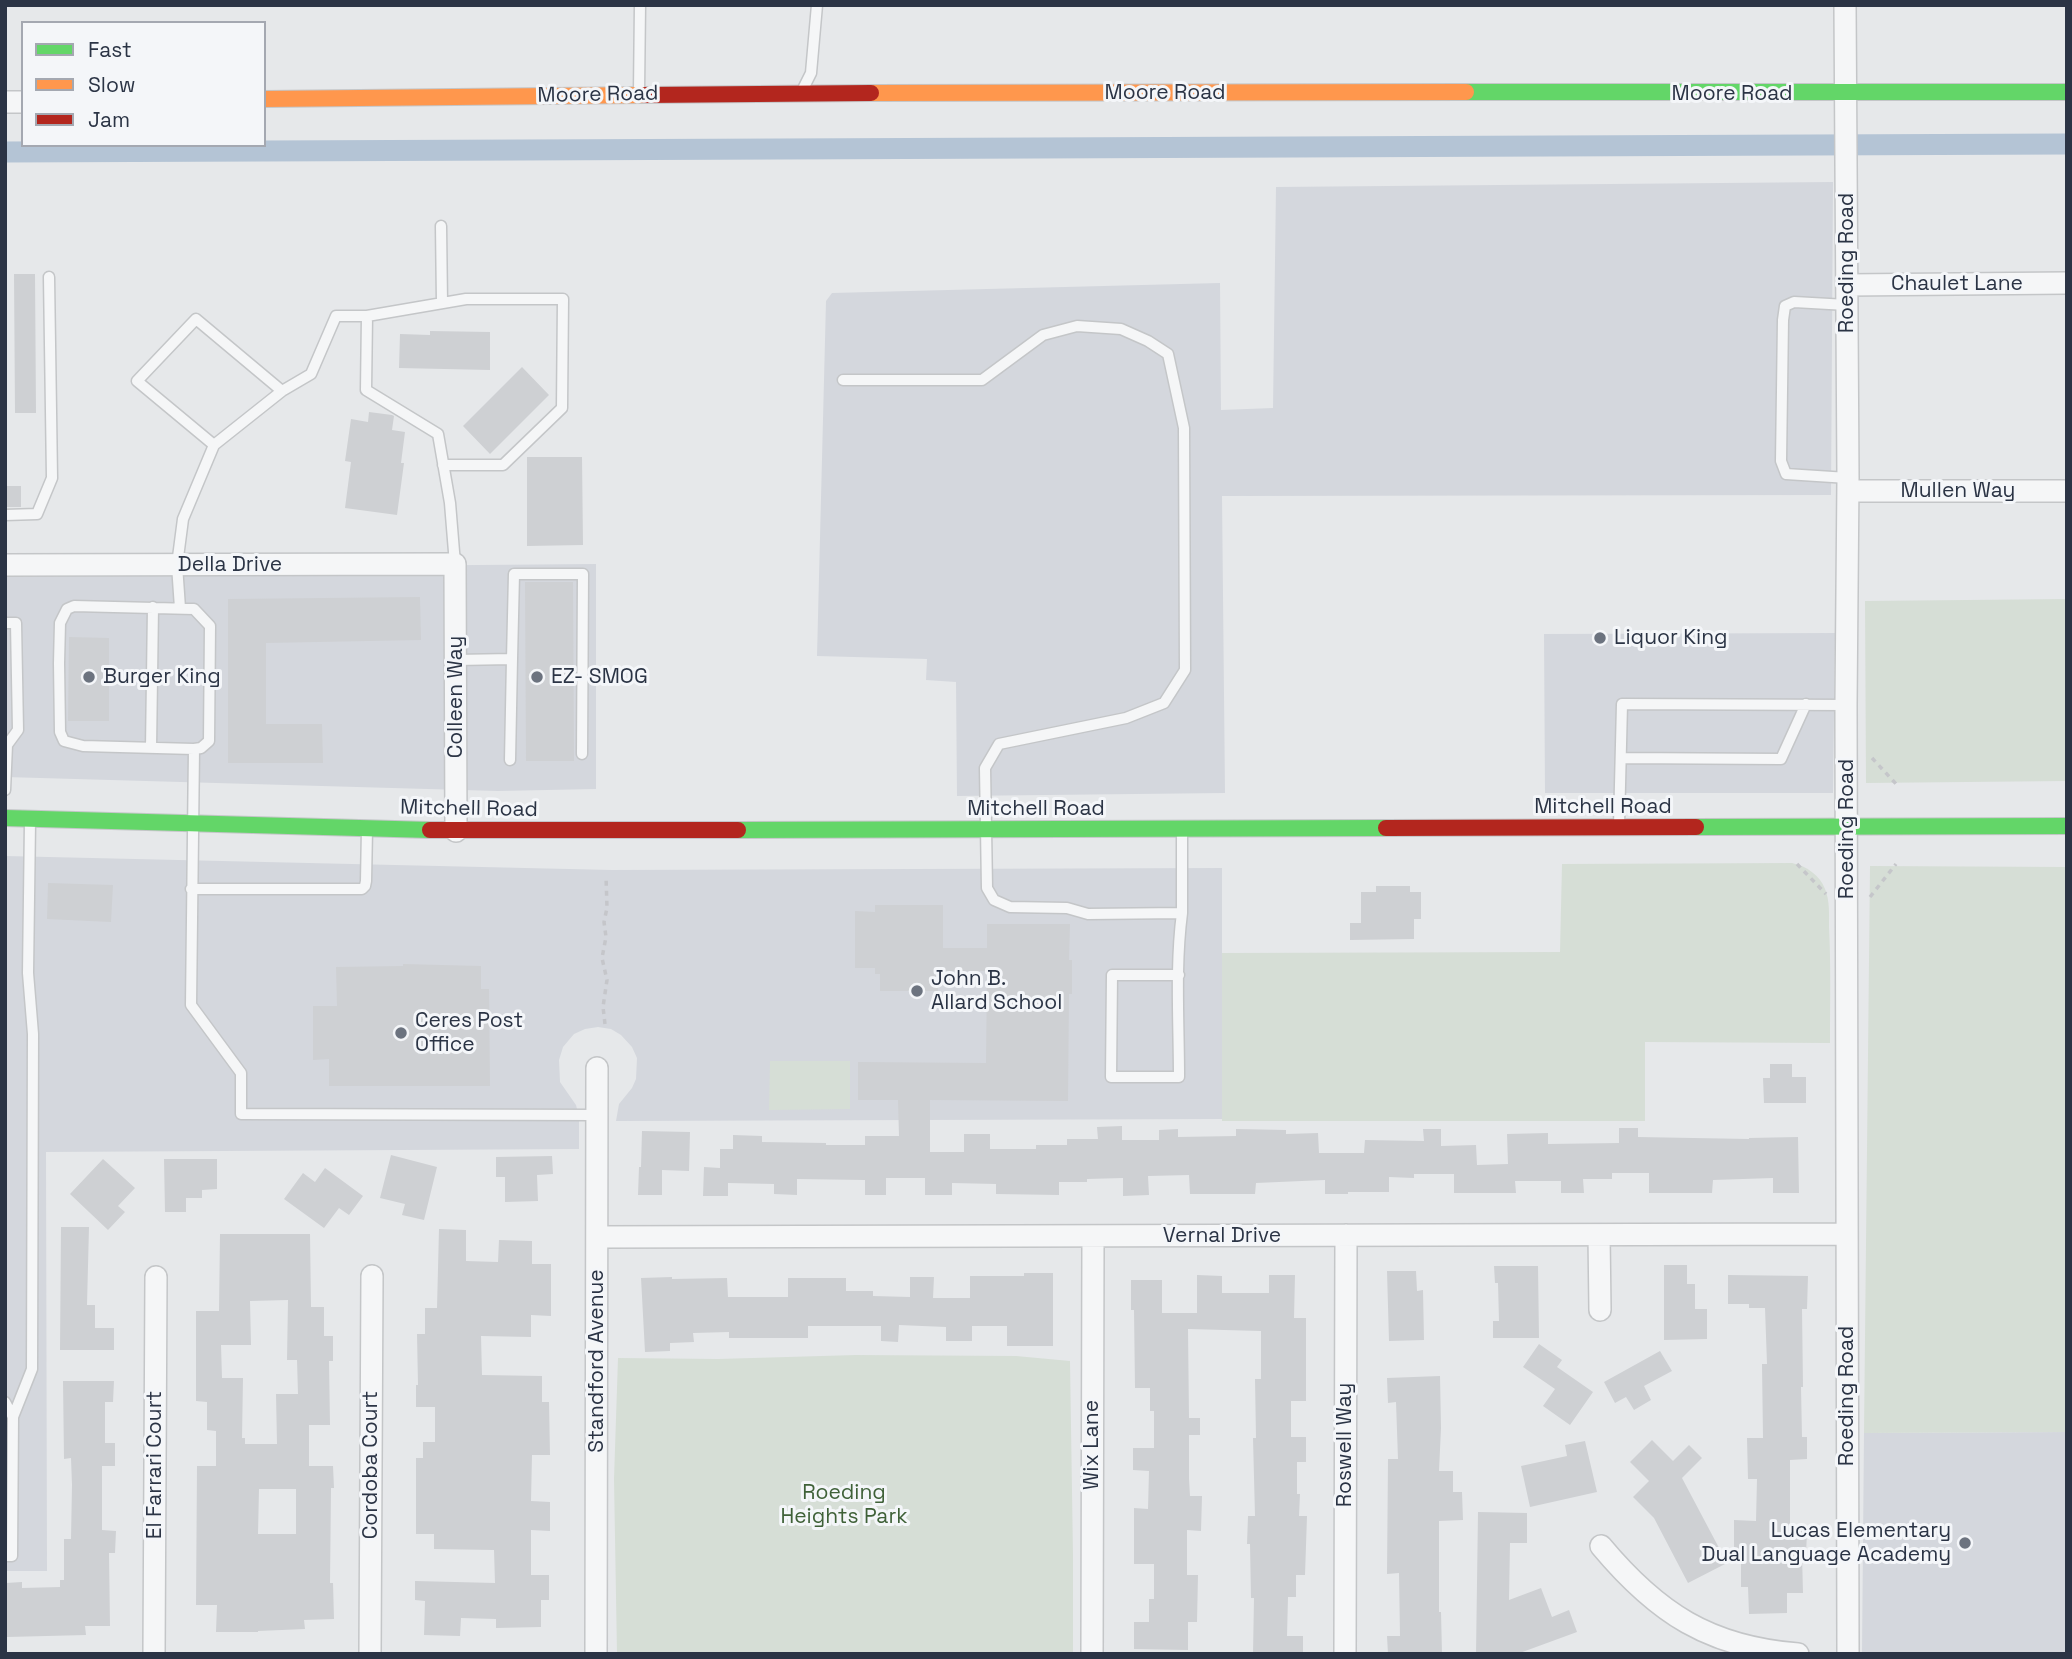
<!DOCTYPE html>
<style>
body{margin:0}
#map{position:relative;width:2072px;height:1659px;overflow:hidden;background:#e6e8ea;font-family:"Space Grotesk",sans-serif}
canvas{display:block}
.frame{position:absolute;inset:0;border:7px solid #2b3445;pointer-events:none}
.legend{position:absolute;left:21px;top:21px;width:245px;height:126px;box-sizing:border-box;background:#f4f6f9;border:2px solid #a4a8b1;margin:0;padding:9px 12px;list-style:none;font-size:21px;color:#2b3445}
.legend li{display:flex;align-items:center;gap:14px;height:35px}
.legend b{width:35px;border:2px solid #a4a8b1}
</style>
<div id="map">
<canvas width="2072" height="1659"></canvas>
<div class="frame"></div>
<ul class="legend">
<li><b style="height:9px;background:#63d668"></b>Fast</li>
<li><b style="height:9px;background:#ff974d"></b>Slow</li>
<li><b style="height:9px;background:#b3261e"></b>Jam</li>
</ul>
</div>
<script>
const g = document.querySelector('canvas').getContext('2d');
g.lineJoin = 'round';
function fillPath(path, color) { g.fillStyle = color; g.fill(path, 'evenodd'); }
function trace(path, color, width, dash) { g.strokeStyle = color; g.lineWidth = width; g.lineCap = dash ? 'butt' : 'round'; g.setLineDash(dash || []); g.stroke(path); }
function drawText(font, color, halo, rows, align = 'center') {
  g.font = font + ' "Space Grotesk",sans-serif'; g.lineWidth = 6; g.setLineDash([]); g.textBaseline = 'middle'; g.strokeStyle = halo; g.fillStyle = color; for (const [text, x, y, turn = 0] of rows) {
    g.save(); g.translate(x, y); g.rotate((+turn || 0) * Math.PI / 180); g.textAlign = isNaN(turn) ? turn : align; if (halo) g.strokeText(text, 0, 0); g.fillText(text, 0, 0); g.restore();
  }
}
fillPath(new Path2D(`
 M1833 182 1831 495 1222 496 1225 793 957 796 956 682 926 680 927 659 817 656 826 301 832 293 1220 283 1221 410 1273 408 1276 187Z
 M596 564V789L498 791 5 777V569Z
 M1835 633 1833 793H1545L1544 634Z
 M5 856 612 870 1222 868V1119L616 1121 619 1104 632 1088 636 1079 637 1058 632 1047 621 1035 611 1029 598 1027 585 1029 574 1034 563 1047 559 1060 560 1082 576 1105 579 1117V1149L46 1152 47 1571H5Z
 M2067 1432V1654H1862L1864 1433Z`), '#d4d7dd');
fillPath(new Path2D(`
 M2067 599V781L1866 783 1865 601Z
 M1792 863C1806 866 1820 875 1825 889 1830 901 1829 915 1829 927 1831 966 1830 1004 1830 1043L1645 1042V1121H1222V953L1560 952 1562 864Z
 M1870 866 2067 867V1432L1864 1433Z
 M770 1061H850V1109L769 1110Z
 M856 1355 1016 1356 1070 1361 1073 1556V1654H617L614 1479 618 1358 718 1359Z`), '#d6ded6');
trace(new Path2D(`
 M5 152 2067 144`), '#b4c4d5', 21);
fillPath(new Path2D(`
 M14 274H35L36 413H15Z
 M430 331 490 332V370L399 368 400 334 430 335Z
 M522 367 549 395 490 454 463 426Z
 M369 412 392 415 394 416 392 430 405 432 401 463H404L397 515 345 508 351 462 345 461 351 419 368 422Z
 M527 457H582L583 545 527 546Z
 M5 486H21V507H5Z
 M525 582H573L574 761H526Z
 M420 597 421 640 266 643V724H322L323 763H228V599Z
 M69 637 109 638V721H68Z
 M48 883 113 885 111 922 47 919Z
 M1376 886H1410V892H1421V919H1414V939L1350 940V923H1361V892H1376Z
 M875 905H943V948H987V924H1070L1069 960H1072V994H1069L1068 1101 930 1100V1152H964V1134H990V1149H1036V1145H1067V1139H1098L1097 1127 1122 1126V1140H1159V1130L1178 1129V1137L1236 1136V1129L1286 1130V1134L1318 1133 1319 1153H1364L1365 1140 1424 1141 1423 1129H1441V1146L1476 1145 1477 1165 1508 1164 1507 1134 1548 1133V1144L1619 1143V1128H1638V1137L1749 1139V1138L1798 1137 1799 1193H1773V1178L1713 1180 1712 1193H1649V1173H1612V1179H1583L1584 1193H1561V1181H1515L1516 1193H1454V1174H1414V1178L1389 1177V1192H1348V1194H1325V1180L1256 1183 1255 1194H1190L1189 1175 1148 1176 1149 1195 1123 1196V1178L1087 1179V1182H1059V1195L996 1194V1184L952 1183V1195H925V1178H886V1195H865V1180L797 1179V1195L774 1194V1184L728 1183V1196H703L704 1167 720 1168V1149H733V1135L762 1136V1142L826 1143V1145H865V1136H899L898 1100H858V1062L986 1063 987 971H943V974H938V991H880V974H875V968H855V911L875 912Z
 M403 964 481 966V989H489L490 1086H329V1059L313 1060V1006H337L336 967 403 966Z
 M1770 1064H1792V1077H1806V1103H1764L1763 1078H1770Z
 M642 1131 690 1132 689 1171 662 1170V1195H638L639 1167H641Z
 M391 1155 437 1167 424 1220 402 1215 405 1204 380 1198Z
 M552 1156 553 1174 537 1175 538 1201 505 1202V1177H496V1157Z
 M103 1159 135 1188 118 1206 125 1212 108 1230 70 1194Z
 M164 1159H217V1189L202 1190V1198H186V1212H165Z
 M325 1168 363 1196 349 1215 339 1208 324 1228 284 1199 303 1173 315 1182Z
 M61 1227H89L87 1305H95V1328H114V1350H60Z
 M439 1229 466 1230V1261L498 1262 499 1240 532 1241V1264H551V1316L531 1315V1337L481 1336 482 1375 542 1376V1402H549L550 1455H532L531 1501 550 1502V1531L531 1530V1575H549V1600H541V1627L496 1628V1619L461 1618 460 1636 424 1635 425 1601 415 1600V1581L495 1583 494 1550 434 1549V1534H416V1458H423V1442H435V1407H416V1385H418L417 1334H425V1308H437Z
 M220 1234H310L311 1307H324V1336H333V1361H329L330 1425H309V1466H333L334 1488H331L330 1583H333L334 1619 304 1620 305 1629 258 1631V1632H216L217 1605H196L197 1466H216V1431L207 1430V1402L196 1401V1311H219ZM288 1300 287 1360H297L298 1394H276L277 1444H245V1438H242L243 1378H222L221 1345H251L250 1301ZM259 1489H296V1534H258Z
 M1664 1265H1687V1284H1695V1309H1707V1339L1664 1340Z
 M1494 1266H1538L1539 1338H1493V1321H1499L1498 1283H1495Z
 M1387 1271H1416L1417 1291 1423 1290 1424 1340 1389 1341Z
 M1024 1273H1053V1346H1007V1326H972V1341H946V1327L899 1325 898 1342 881 1341V1326H808V1338H729V1332L693 1333 694 1342 670 1343V1351L645 1352 641 1278 672 1277V1279L727 1278 728 1297H788V1278H846V1291H873V1296L910 1297V1277H934L933 1298H970V1276H1024Z
 M1197 1275 1222 1276V1293H1269V1275H1295L1294 1318H1306V1401H1291V1437H1306V1462H1297V1494H1300L1299 1516H1307L1305 1575H1296V1597H1288L1287 1636H1303V1654H1253L1254 1598H1251L1250 1544H1247L1248 1516H1255L1253 1438H1256L1255 1379H1261V1331L1188 1329 1189 1418H1200V1435H1189V1479L1190 1496H1202L1201 1531 1187 1530V1575H1198L1197 1622H1188V1650L1134 1649V1622H1149V1599H1154V1564H1134V1508L1148 1509 1149 1471 1133 1470V1448H1154V1411H1150V1388H1135L1134 1310H1131V1280H1162V1313H1197Z
 M1728 1275 1808 1276 1807 1309H1802L1803 1387H1801L1802 1437H1807V1459L1790 1460V1531H1807L1806 1555H1802L1803 1593H1787V1613L1749 1614 1748 1587H1741V1556L1734 1559V1520L1756 1521 1757 1479H1748L1747 1438H1763L1762 1364H1767L1765 1308H1749V1304H1728Z
 M1539 1344 1562 1360 1557 1367 1593 1392 1570 1425 1543 1406 1555 1389 1523 1367Z
 M1660 1351 1672 1371 1644 1386 1651 1400 1634 1410 1626 1397 1615 1403 1604 1382Z
 M1440 1376 1441 1428 1439 1471H1453V1492H1462L1463 1520 1439 1521V1612H1441L1442 1654H1388L1387 1636H1400L1399 1573 1387 1574 1388 1459H1398L1396 1402 1388 1403 1387 1378Z
 M63 1381H114L113 1402H105V1443H115V1466H102V1530L116 1531 115 1553H109L110 1626H85L86 1635 7 1637 6 1583 22 1582V1588L60 1587V1580H64V1539H71L72 1485 71 1458 64 1459Z
 M1652 1440 1673 1461 1689 1445 1702 1458 1682 1478 1727 1563 1688 1583 1654 1518 1633 1497 1649 1481 1630 1462Z
 M1585 1441 1597 1492 1530 1507 1521 1466 1567 1456 1565 1445Z
 M1478 1512 1527 1513V1543H1510L1509 1600 1541 1588 1552 1617 1569 1610 1577 1632 1517 1654H1476Z`), '#ced0d3');
const lane = new Path2D(`
 M639 91 640 5
 M802 91 811 73 817 5
 M441 226 442 303
 M1847 305 1794 302 1785 306 1783 320 1781 461 1786 474 1848 478
 M367 316 466 299H563L562 408 503 465H443
 M843 380H982L1043 335 1077 326 1121 329 1148 341 1168 354 1184 428 1185 670 1164 703 1126 718 999 744 985 768 987 888 994 900 1010 907 1067 908 1088 914 1182 913V830
 M282 391 311 374 336 316H367L366 390 438 434 450 503 455 564
 M5 515 37 514 52 478 49 277
 M180 608 177 565 183 519 214 445 137 381 196 319 282 391 214 445
 M5 623H16L18 730 7 745 5 790
 M512 659 514 574H583L582 754
 M456 660 512 659 510 760
 M151 748 153 607
 M194 749 83 746 64 741 60 732 59 663 60 623 67 609 74 606 194 609 210 626 209 741 201 748 194 749 191 1005 241 1073V1114L597 1115
 M1621 758 1781 759 1806 704
 M1619 825 1622 704 1846 705
 M191 889H362L365 886 366 881 367 829
 M1179 975H1112L1111 1077H1179C1179 1023 1175 967 1182 913
 M5 1402 13 1417
 M5 1556H12L13 1417 32 1369 33 1034 28 973 30 822`);
const street = new Path2D(`
 M1845 5 1848 478 1846 705 1848 1654
 M5 102H23
 M1847 285 2067 283
 M1848 491H2067
 M5 565 455 564 456 831
 M1599 1235 1600 1310
 M597 1237 1846 1234
 M1601 1546C1657 1613 1709 1647 1798 1654
 M154 1654 156 1277
 M370 1654 372 1276
 M596 1654 597 1068
 M1092 1654 1093 1236
 M1345 1654 1346 1235`);
const fast = new Path2D(`
 M1466 92H2067
 M5 818 430 830
 M1696 827 2067 826
 M738 830 1386 828`);
const slow = new Path2D(`
 M871 93 1466 92
 M264 99 645 95`);
const jam = new Path2D(`
 M645 95 871 93
 M1386 828 1696 827
 M430 830H738`);
trace(lane, '#c4c6c8', 13);
trace(street, '#c4c6c8', 24);
trace(fast, '#c4c6c8', 18);
trace(slow, '#c4c6c8', 18);
trace(jam, '#c4c6c8', 18);
trace(new Path2D(`
 M1872 758 1898 786
 M1797 864 1826 894
 M1870 897 1896 864
 M605 1024 603 1007 607 980 602 958 606 937 604 922 607 908 606 876`), '#c5c6ca', 3.5, [5, 5]);
trace(lane, '#f5f6f7', 10);
trace(street, '#f5f6f7', 21);
trace(fast, '#63d668', 16);
trace(slow, '#ff974d', 16);
trace(jam, '#b3261e', 16);
for (const [x, y, r, color] of [
 [1600,638,7,"#6c737f"],
 [89,677,7,"#6c737f"],
 [537,677,7,"#6c737f"],
 [917,991,7,"#6c737f"],
 [401,1033,7,"#6c737f"],
 [1965,1543,7,"#6c737f"]
]) { const dot = new Path2D(); dot.arc(x, y, r, 0, 2 * Math.PI); g.fillStyle = color; g.fill(dot); trace(dot, '#f4f6f9', 2.5); }
drawText('21px', '#2b3445', '#f4f6f9', [
 ["Moore Road",1165,93],
 ["Moore Road",1732,94],
 ["Moore Road",598,95,-1],
 ["Roeding Road",1847,263,-90],
 ["Chaulet Lane",1957,284],
 ["Mullen Way",1958,491],
 ["Della Drive",230,565],
 ["Colleen Way",456,697,-90],
 ["Mitchell Road",1603,807],
 ["Mitchell Road",469,809,1],
 ["Mitchell Road",1036,809],
 ["Roeding Road",1847,829,-90],
 ["Vernal Drive",1222,1236],
 ["Standford Avenue",597,1361,-90],
 ["Roeding Road",1847,1396,-90],
 ["Wix Lane",1092,1445,-90],
 ["Roswell Way",1345,1445,-90],
 ["El Farrari Court",155,1465,-90],
 ["Cordoba Court",371,1465,-90]
]);
drawText('21px', '#2b3445', '#f4f6f9', [
 ["Liquor King",1614,638],
 ["Burger King",103,677],
 ["EZ- SMOG",551,677],
 ["John B.",931,979],
 ["Allard School",931,1003],
 ["Ceres Post",415,1021],
 ["Office",415,1045],
 ["Lucas Elementary",1951,1531,"right"],
 ["Dual Language Academy",1951,1555,"right"]
], 'left');
drawText('21px', '#3f6138', '#f4f6f9', [
 ["Roeding",844,1493],
 ["Heights Park",844,1517]
]);
</script>
